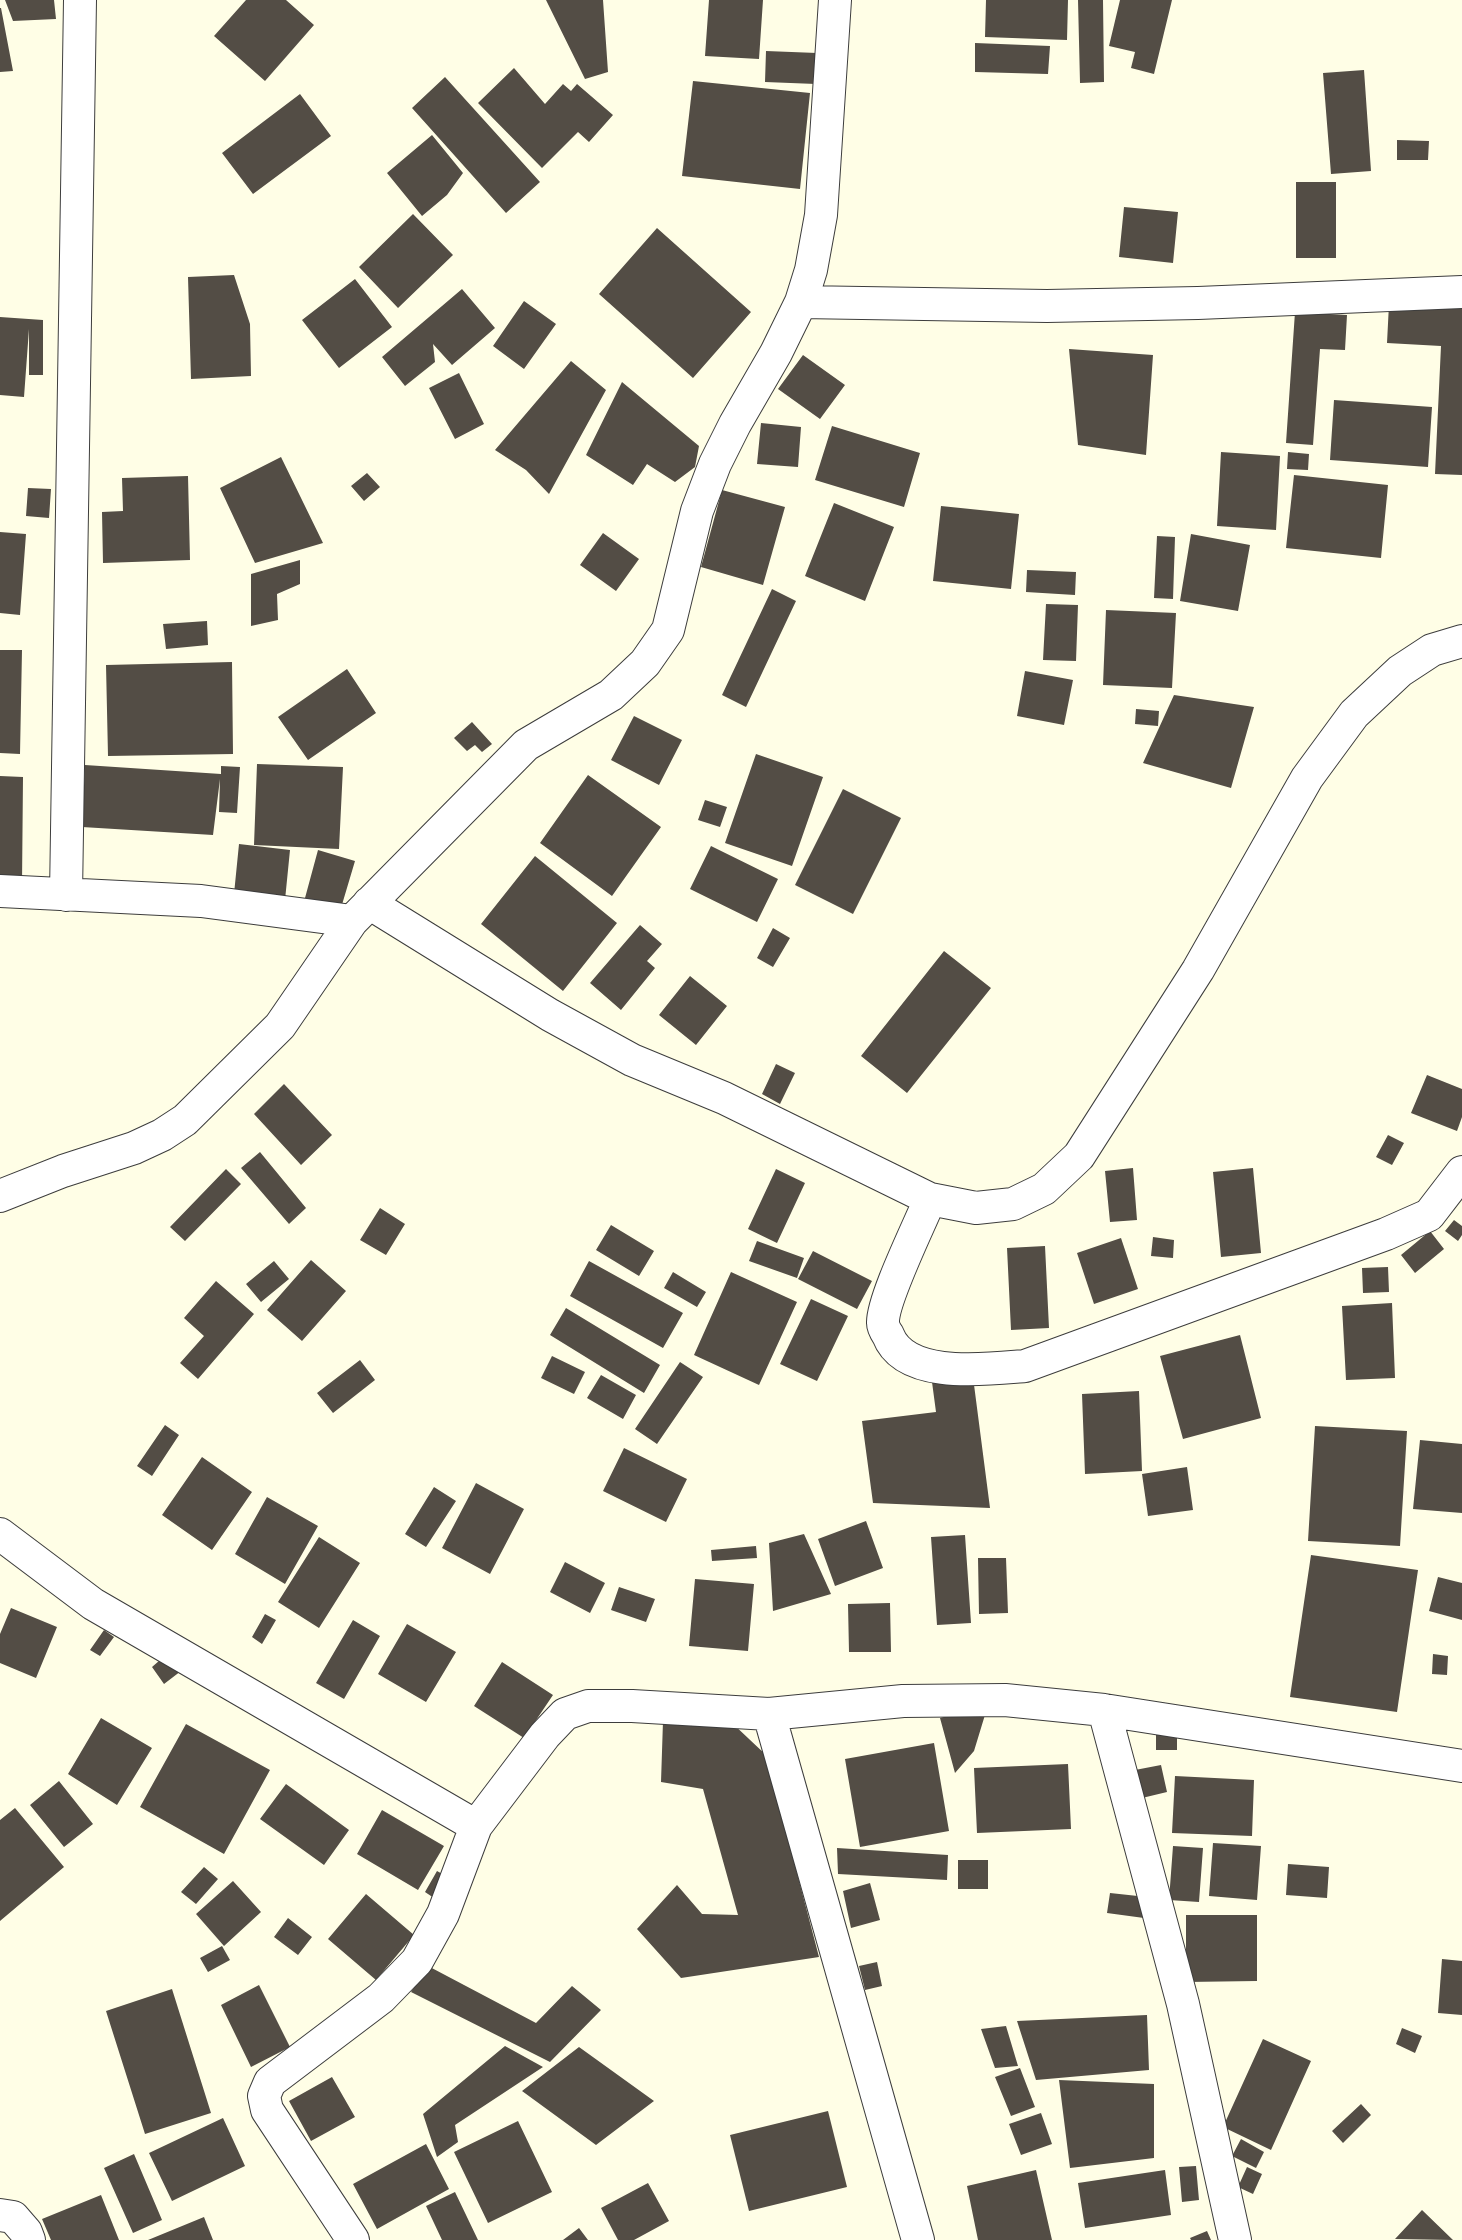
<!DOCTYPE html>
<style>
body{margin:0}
canvas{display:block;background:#fffee6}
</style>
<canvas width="1462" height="2240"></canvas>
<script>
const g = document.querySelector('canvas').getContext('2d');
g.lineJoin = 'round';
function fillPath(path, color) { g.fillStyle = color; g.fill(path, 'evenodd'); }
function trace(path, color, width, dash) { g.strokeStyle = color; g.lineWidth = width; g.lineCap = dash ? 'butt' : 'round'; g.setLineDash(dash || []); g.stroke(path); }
fillPath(new Path2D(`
 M5 0H54L56 19 13 21Z
 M246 0H286L314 25 265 81 214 36Z
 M546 0H603L608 72 585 79Z
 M709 0H763L759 59 705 56Z
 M986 0H1068L1067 40 985 37Z
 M1078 0H1103L1104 82 1080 83Z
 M1120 0H1172L1154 74 1131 68 1135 52 1109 46Z
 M0 8H1L13 71 0 72Z
 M975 43 1050 46 1048 74 975 72Z
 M766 51 817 53 816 84 765 82Z
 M514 68 545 104 563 84 571 91 577 84 613 115 589 142 578 132 542 168 478 103Z
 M1364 70 1371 171 1331 174 1323 73Z
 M445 77 540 182 506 213 412 108Z
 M693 81 810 93 800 189 682 176Z
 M300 94 331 136 253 194 222 153Z
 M432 135 463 173 447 195 422 216 387 173Z
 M1397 140 1429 141 1428 160H1397Z
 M1296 182H1336V258H1296Z
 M1124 207 1178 212 1173 263 1119 257Z
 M413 214 453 255 398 308 359 267Z
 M657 228 751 312 693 378 599 294Z
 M234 275 250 324 251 376 191 379 188 277Z
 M355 279 392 327 339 368 302 320Z
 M462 289 495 328 452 365 433 344 435 362 405 386 382 357Z
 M524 301 556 324 524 369 493 346Z
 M1389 304 1462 308V475L1435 474 1441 346 1387 343Z
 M1295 312 1347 315 1345 350 1320 349 1313 445 1286 443Z
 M0 317 43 320V375H29V329L24 397 0 395Z
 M1069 349 1153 355 1146 455 1078 445Z
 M803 355 845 385 820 419 778 389Z
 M571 361 606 390 549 494 526 470 495 450Z
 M459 373 484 424 455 439 429 388Z
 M622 382 699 446 695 467 675 482 647 464 633 485 586 455Z
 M1334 400 1432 407 1428 467 1330 460Z
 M761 423 801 427 798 467 757 464Z
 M832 426 920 453 904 507 815 480Z
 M1221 452 1280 456 1276 530 1217 526Z
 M1288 452 1309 454 1308 470 1287 469Z
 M281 457 323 543 255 563 220 488Z
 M367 473 380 487 364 501 351 486Z
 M1294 475 1388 485 1381 558 1286 548Z
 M188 476 190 560 103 563 102 512 123 511 122 478Z
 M28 488 51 489 49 518 26 516Z
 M722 490 785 507 763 585 701 567Z
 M834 503 894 527 865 601 805 576Z
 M941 506 1019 514 1011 589 933 581Z
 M0 532 26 534 20 615 0 613Z
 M603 533 639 559 616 591 580 565Z
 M1191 534 1250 545 1238 611 1180 601Z
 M1157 536 1175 537 1173 599 1154 598Z
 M300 560V584L277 594 278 620 251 626V574Z
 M1027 570 1076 572 1075 595 1026 592Z
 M772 589 796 601 746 707 722 695Z
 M1046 604 1078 605 1076 661 1043 660Z
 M1106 610 1176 613 1172 688 1103 685Z
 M207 621 208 645 166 649 163 624Z
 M0 650H22L20 754 0 753Z
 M232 662 233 754 108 756 106 665Z
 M347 669 376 713 308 760 278 717Z
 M1025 671 1073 680 1064 725 1017 716Z
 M1174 695 1254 707 1231 788 1143 763Z
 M1136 709 1159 711 1158 726 1135 724Z
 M634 716 682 740 659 785 611 760Z
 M472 722 492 744 482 752 475 745 467 751 454 738Z
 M756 754 823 777 792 866 725 843Z
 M257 764 343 767 339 849 254 845Z
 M85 765 221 774V766L240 767 237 813 219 812 220 779 213 835 82 827Z
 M588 775 661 827 612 896 540 843Z
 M0 776 23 777 22 884H0Z
 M843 789 901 818 853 914 795 885Z
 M705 800 727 807 720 827 698 820Z
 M239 844 290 850 285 900 234 894Z
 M711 846 778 879 757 922 690 889Z
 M318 850 355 861 341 908 305 898Z
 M535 856 617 923 563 991 481 924Z
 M640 925 662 944 647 961 655 968 621 1010 590 983Z
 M773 928 790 938 773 967 757 958Z
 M944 951 991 988 907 1093 861 1056Z
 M690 976 727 1006 696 1045 659 1015Z
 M776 1064 795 1073 780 1104 762 1094Z
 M1427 1075 1462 1089V1117L1457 1131 1411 1113Z
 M284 1084 332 1135 301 1165 254 1114Z
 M1388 1135 1404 1143 1392 1165 1376 1157Z
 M260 1152 306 1208 289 1224 241 1168Z
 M1133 1168 1137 1220 1110 1222 1105 1171Z
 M1253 1168 1261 1253 1221 1257 1213 1172Z
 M226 1169 241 1184 185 1241 170 1227Z
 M776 1169 805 1183 777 1243 748 1229Z
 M380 1208 405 1224 386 1255 360 1240Z
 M1454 1220 1462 1226V1235L1458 1241 1445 1231Z
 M611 1225 654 1251 639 1276 596 1250Z
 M1430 1231 1444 1249 1415 1273 1401 1255Z
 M1153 1237 1174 1240 1173 1258 1151 1256Z
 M1121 1238 1138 1289 1094 1304 1077 1253Z
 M757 1241 804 1258 797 1278 749 1261Z
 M1045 1246 1049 1328 1011 1330 1007 1248Z
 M813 1251 872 1281 857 1309 798 1279Z
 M311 1260 346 1291 302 1341 267 1310Z
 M274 1261 289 1279 261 1302 246 1284Z
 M589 1261 683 1313 663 1348 570 1296Z
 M1388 1267 1389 1292 1363 1293 1362 1268Z
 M673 1272 706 1292 697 1307 664 1288Z
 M731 1272 797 1302 759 1385 694 1355Z
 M216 1281 254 1314 198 1379 180 1363 204 1336 184 1318Z
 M811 1299 848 1316 817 1381 780 1364Z
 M1392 1303 1395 1378 1346 1380 1342 1306Z
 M566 1308 660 1365 644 1393 550 1335Z
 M1240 1335 1261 1418 1183 1439 1160 1356Z
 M552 1356 585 1372 574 1394 541 1378Z
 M360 1360 375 1380 333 1413 317 1393Z
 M680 1362 703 1377 657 1444 635 1429Z
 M601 1375 636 1395 623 1419 587 1398Z
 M973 1377 990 1508 873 1503 862 1421 936 1412 932 1382Z
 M1139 1391 1142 1471 1085 1474 1082 1394Z
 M165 1425 179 1435 152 1476 137 1466Z
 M1315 1426 1407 1431 1400 1546 1308 1541Z
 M1420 1440 1462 1444V1513L1413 1509Z
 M624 1448 687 1479 666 1522 603 1491Z
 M202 1457 252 1492 212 1550 162 1515Z
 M1187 1467 1193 1510 1148 1516 1142 1474Z
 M476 1483 524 1509 490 1574 442 1548Z
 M434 1487 456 1501 426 1547 405 1534Z
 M267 1497 318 1526 285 1584 235 1554Z
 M866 1521 883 1568 835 1586 818 1539Z
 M804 1534 831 1594 773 1611 769 1543Z
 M965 1535 971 1623 937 1625 931 1537Z
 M319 1537 360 1563 319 1628 278 1602Z
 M756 1546 757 1558 712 1561 711 1550Z
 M1311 1555 1418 1570 1397 1712 1290 1697Z
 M978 1558H1006L1008 1613 979 1614Z
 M565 1562 605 1583 590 1613 550 1592Z
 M1438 1577 1462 1583V1620L1429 1611Z
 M695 1579 754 1584 748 1651 689 1646Z
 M619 1587 655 1599 646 1622 611 1610Z
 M890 1603 891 1652H849L848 1604Z
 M11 1608 57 1627 36 1678 0 1663V1634Z
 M265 1614 276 1620 262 1644 252 1637Z
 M353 1620 380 1636 344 1699 316 1683Z
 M407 1624 456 1652 426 1702 378 1674Z
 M104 1630 114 1637 100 1656 90 1650Z
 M167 1654 181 1671 164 1684 152 1667Z
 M1433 1654 1448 1656 1447 1675 1432 1674Z
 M502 1662 553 1695 524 1738 474 1706Z
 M988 1705 974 1751 955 1773 940 1718Z
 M101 1718 152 1748 117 1805 68 1774Z
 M663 1721 731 1722 766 1755 819 1957 681 1978 637 1929 677 1885 702 1914 738 1915 703 1789 661 1782Z
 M186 1724 270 1770 224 1854 140 1807Z
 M1177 1730V1750H1156V1731Z
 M934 1743 949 1831 860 1847 845 1759Z
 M1068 1764 1071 1829 977 1833 974 1768Z
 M1161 1765 1167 1792 1142 1798 1135 1770Z
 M1175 1776 1254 1780 1252 1836 1172 1833Z
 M59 1781 93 1824 64 1847 30 1805Z
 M286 1784 349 1830 324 1865 260 1819Z
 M15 1808 64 1867 0 1921V1820Z
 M382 1810 444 1846 418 1890 357 1854Z
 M1213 1843 1261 1846 1257 1900 1209 1896Z
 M1173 1846 1203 1848 1199 1902 1169 1900Z
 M837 1848 948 1855 947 1880 838 1874Z
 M958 1860H988V1889H958Z
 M1288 1864 1329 1867 1327 1898 1286 1895Z
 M204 1867 218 1879 196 1904 181 1892Z
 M437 1871 446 1876 434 1898 425 1892Z
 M233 1881 261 1912 224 1946 196 1914Z
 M870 1883 880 1920 851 1928 843 1891Z
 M1110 1893 1147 1897 1144 1918 1107 1913Z
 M366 1894 414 1935 376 1980 328 1939Z
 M1186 1915H1257V1981L1186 1982Z
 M288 1918 312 1937 298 1955 274 1937Z
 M222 1946 230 1960 208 1972 200 1958Z
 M1442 1959 1462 1961V2015L1438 2013Z
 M877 1962 882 1986 865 1990 859 1966Z
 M428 1966 536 2023 572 1986 601 2010 550 2062 411 1992Z
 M259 1985 290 2047 251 2067 221 2005Z
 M172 1989 211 2113 145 2134 106 2011Z
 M1147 2015 1149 2070 1036 2080 1017 2021Z
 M1006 2026 1018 2066 995 2068 981 2029Z
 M1402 2028 1422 2036 1415 2053 1396 2044Z
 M1263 2039 1311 2061 1271 2150 1223 2127Z
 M505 2046 543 2067 455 2125 458 2142 437 2157 423 2114Z
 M579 2047 654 2101 596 2145 522 2091Z
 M1020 2068 1035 2107 1011 2116 995 2077Z
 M332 2077 355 2117 311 2141 289 2101Z
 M1059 2080 1154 2084V2158L1070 2168Z
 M1361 2104 1371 2115 1343 2143 1332 2131Z
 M828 2111 847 2187 749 2211 730 2135Z
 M1041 2113 1052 2144 1021 2155 1009 2124Z
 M223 2118 245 2166 172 2201 149 2153Z
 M518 2121 552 2192 488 2223 454 2152Z
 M1241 2139 1264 2152 1256 2168 1232 2156Z
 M426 2144 449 2189 377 2229 353 2184Z
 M134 2154 162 2220 133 2233 104 2168Z
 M1196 2166 1199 2200 1182 2202 1179 2167Z
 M1247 2167 1262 2174 1253 2194 1238 2187Z
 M1036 2170 1052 2240H978L967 2186Z
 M1165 2170 1171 2215 1085 2228 1078 2183Z
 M648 2183 669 2221 634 2240H618L601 2208Z
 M455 2192 478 2240H442L426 2206Z
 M101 2195 119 2240H51L42 2219Z
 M1422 2210 1453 2240 1395 2239Z
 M204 2217 213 2240H148Z
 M579 2228 588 2240H563Z
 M1207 2231 1211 2240H1191L1190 2238Z`), '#534d45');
const street = new Path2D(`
 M801 302 1047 306 1198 303 1462 292
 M0 891 201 901 352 921
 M66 895 80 0
 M369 903 550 1015 632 1060 724 1098 930 1199 976 1208 1013 1204 1044 1189 1079 1156 1198 970 1307 778 1354 714 1400 671 1432 650 1462 641
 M0 1196 63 1171 134 1148 162 1135 185 1120 280 1026 352 921 526 745 611 695 645 663 668 630 697 511 715 464 735 424 776 353 801 302 811 270 821 215 835 0
 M930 1199C920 1224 882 1300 883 1323 883 1327 886 1332 888 1335 905 1380 987 1369 1025 1366L1386 1234 1429 1215 1462 1172
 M0 1534 93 1604 476 1826
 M1104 1710 1183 2004 1235 2240
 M769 1714 918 2240
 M0 2215 13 2217 26 2232 29 2240
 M353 2240 267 2110 264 2096 270 2082 381 1998 417 1961 443 1914 476 1826 545 1735 565 1714 588 1706H632L769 1714 903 1701 1005 1700 1104 1710 1462 1766`);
trace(street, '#3d3d3d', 34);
trace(street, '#fff', 32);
</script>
